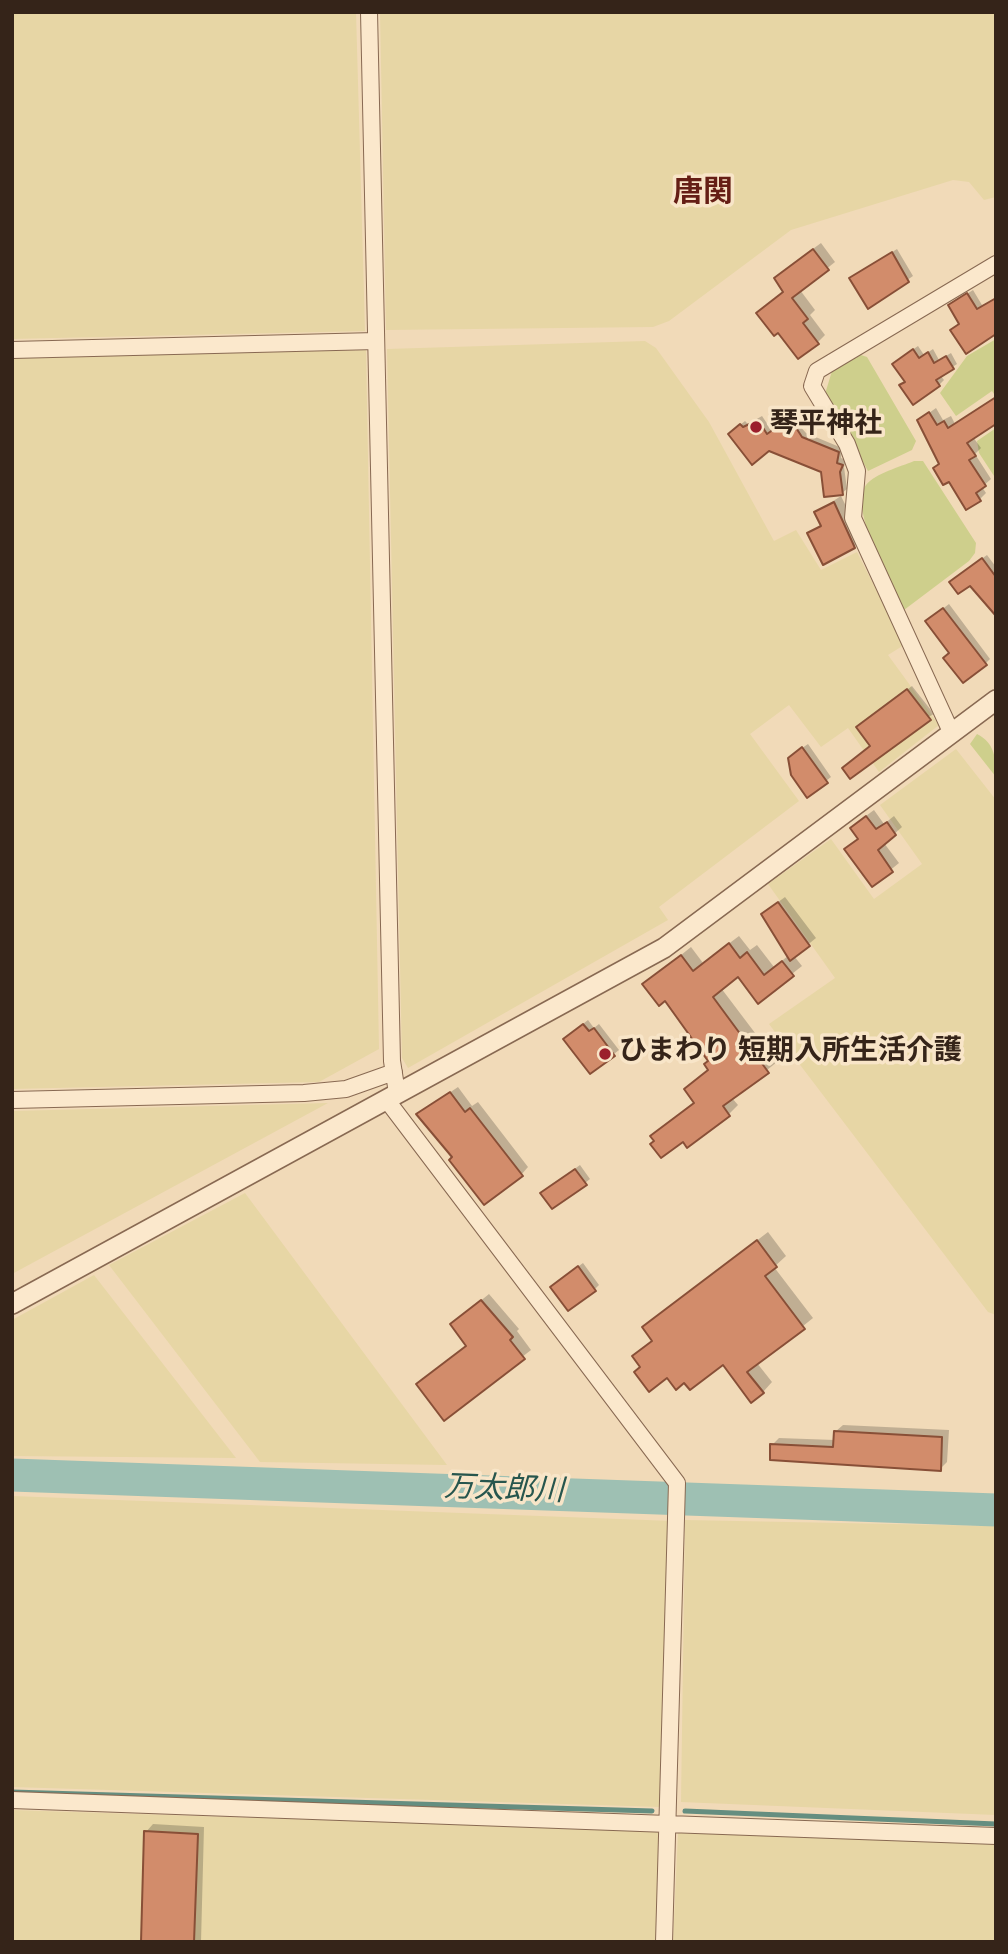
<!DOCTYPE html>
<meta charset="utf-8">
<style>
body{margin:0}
#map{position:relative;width:1008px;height:1954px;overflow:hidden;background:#f1dab8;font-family:Spectral,serif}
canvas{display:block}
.frame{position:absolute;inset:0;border:14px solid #352419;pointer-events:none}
</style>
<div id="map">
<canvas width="1008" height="1954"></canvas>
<div class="frame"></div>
</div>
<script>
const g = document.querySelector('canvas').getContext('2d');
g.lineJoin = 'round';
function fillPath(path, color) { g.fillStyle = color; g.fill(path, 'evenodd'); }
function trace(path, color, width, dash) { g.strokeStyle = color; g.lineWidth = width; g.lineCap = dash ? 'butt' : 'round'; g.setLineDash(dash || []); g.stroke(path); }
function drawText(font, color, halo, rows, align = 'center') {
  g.font = font + ' Spectral,"Noto Sans JP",serif'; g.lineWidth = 7; g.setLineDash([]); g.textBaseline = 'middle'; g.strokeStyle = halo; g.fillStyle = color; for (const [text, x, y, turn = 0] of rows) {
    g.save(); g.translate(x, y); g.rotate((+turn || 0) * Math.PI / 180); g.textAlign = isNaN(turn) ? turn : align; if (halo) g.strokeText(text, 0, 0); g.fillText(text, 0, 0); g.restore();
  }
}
fillPath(new Path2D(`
 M12 12H356L365 331 12 339Z
 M380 12H996V197L984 200 969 182 953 180 791 230 669 321 653 327 386 330Z
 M645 341 656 348 709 422 774 541 796 530 821 570 857 552 904 645 888 655 939 725 879 772 848 728 821 747 789 705 750 734 799 801 659 907 668 920 408 1068 402 1058 387 349Z
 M366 350 379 1049 319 1082 12 1089V358Z
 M956 749 996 800V1315L988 1312 769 1024 835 978 768 884 831 839 874 899 922 864 880 805Z
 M328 1103 12 1274V1111Z
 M245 1193 447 1465 260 1462 109 1265Z
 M94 1275 236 1458 12 1456V1320Z
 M12 1496 672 1521 660 1807 12 1787Z
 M685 1520 996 1526V1815L681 1802Z
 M12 1810 659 1831 656 1942H12Z
 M678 1833 996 1844V1942H673Z`), '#e7d6a5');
fillPath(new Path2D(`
 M996 339V397L992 391 956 416 940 393 967 356Z
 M861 355 867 357 916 441 912 450 868 471 825 394 832 371Z
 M996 428V479L979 453 977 441Z
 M914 461H923L976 543 975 553 969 561 904 610C892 585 848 509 866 485 876 473 900 467 914 461Z
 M977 734C995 743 996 759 996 777L970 744Z`), '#cecf8c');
fillPath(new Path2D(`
 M821 243 835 262 800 290 815 310 810 315 825 335 818 342 778 330 758 313 785 291 783 271Z
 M897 249 913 276 869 306 851 278Z
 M973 290 982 305 996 299 952 330 960 323 950 305Z
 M918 346 924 355 933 349 939 360 951 353 957 364 940 375 944 380 939 385 906 381 899 359Z
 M994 398 973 437 981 448 975 454 991 479 982 487 986 493 980 499 940 463 919 420 936 408 943 420 951 416 955 424Z
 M762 416 772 431 792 417 806 433 842 448 841 458 846 460 844 467 847 489 842 493 822 471 734 430 745 421 748 424Z
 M841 496 862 539 854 547 809 534 822 524 816 512Z
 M987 555 996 567V601L970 583 955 578Z
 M949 604 990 659 986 663 951 652 932 617Z
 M912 686 934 714 872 746 862 723Z
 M808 744 831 777 808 795 795 753Z
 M874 810 884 824 894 816 902 827 884 843 899 863 872 885 846 849 859 838V821Z
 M785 897 816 938 794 956 802 966 758 1001 738 975 721 988 777 1062 732 1098 738 1105 729 1114 683 1139 656 1140 653 1136 662 1127 695 1101 686 1089 710 1069V1060L665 999 645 984 691 947 703 963 739 936 750 950 757 945 774 967 788 956 770 908Z
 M588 1020 594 1028 599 1024 619 1050 591 1072 570 1034Z
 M458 1087 472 1106 478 1102 528 1167 521 1175 454 1157 418 1114Z
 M580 1165 590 1179 585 1183 547 1189Z
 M768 1232 786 1256 774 1267 813 1318 757 1363 772 1382 763 1392 723 1363 685 1381 642 1366 634 1356 653 1339 644 1327Z
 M583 1263 599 1285 595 1289 557 1282Z
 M489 1294 519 1329 517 1331 531 1350 444 1418 418 1384 468 1345 452 1324Z
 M843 1425 949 1430 947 1462 940 1469 772 1445 779 1438 835 1440V1432Z
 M153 1824 204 1827 201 1942H142L146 1832Z`), '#0003');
trace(new Path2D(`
 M12 1792 652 1811
 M685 1811 996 1824`), '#658e80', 5);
trace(new Path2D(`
 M12 1475 996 1510`), '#9ec0b3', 33);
const building = new Path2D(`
 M813 249 829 270 792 298 808 319 803 323 819 344 798 359 778 333 774 336 756 313 783 292 774 278Z
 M892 252 909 282 868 309 849 278Z
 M967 293 977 309 996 298V334L966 354 950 330 959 324 948 305Z
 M913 349 919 358 928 352 934 363 946 356 954 369 936 380 940 386 913 405 899 385 905 382 892 364Z
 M996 397V424L967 443 976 456 969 460 986 486 976 493 981 501 966 510 949 482 943 485 933 468 939 464 917 420 929 412 937 425 944 421 948 428Z
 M758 420 767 434 787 420 790 425 793 423 802 437 839 452 837 463 843 465 840 472 843 495 824 497 821 472 769 451 752 465 728 434 740 424 743 427Z
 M834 502 855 548 823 565 807 533 821 526 814 512Z
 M982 558 996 577V616L970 586 958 594 949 582Z
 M943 608 987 665 963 683 943 658 949 653 925 621Z
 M907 689 931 720 850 779 842 768 870 746 856 727Z
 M802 747 828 783 807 798 791 775 788 758Z
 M866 816 876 829 887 822 896 835 878 850 893 872 872 887 844 849 858 839 850 828Z
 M778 902 810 946 790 961 761 914Z
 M729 943 740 958 747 952 764 975 782 961 794 976 758 1004 738 977 713 997 769 1073 723 1106 730 1116 687 1148 683 1142 661 1158 650 1144 654 1141 650 1136 694 1103 684 1089 708 1070 704 1064 708 1061 665 1001 659 1006 642 984 681 955 693 971Z
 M583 1024 589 1031 594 1028 615 1056 590 1074 563 1039Z
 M450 1092 465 1112 470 1108 523 1176 484 1205 449 1160 452 1157 416 1114Z
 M575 1169 587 1185 552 1209 540 1193Z
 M757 1240 777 1267 765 1276 805 1329 747 1372 764 1393 751 1403 723 1365 690 1390 684 1383 676 1390 667 1378 649 1392 634 1372 640 1367 632 1356 652 1341 642 1327Z
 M578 1266 596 1291 568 1311 550 1287Z
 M481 1300 513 1337 510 1340 525 1359 444 1421 416 1384 466 1346 450 1324Z
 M834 1431 942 1437 941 1471 770 1460V1444L833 1447Z
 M144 1831 198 1834 194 1942H141Z`);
fillPath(building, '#d28c6b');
trace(building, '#884f37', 2);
const minor = new Path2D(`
 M369 12 392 1061 397 1093
 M12 350 376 341
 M952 734 853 518 857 471 847 444 812 386 817 371 996 264
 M386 1099 677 1483 664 1942
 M12 1100 304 1093 346 1089 394 1072
 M12 1800 996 1836`);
const tertiary = new Path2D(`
 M12 1304 664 948 996 700`);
trace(minor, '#886952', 18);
trace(tertiary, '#886952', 22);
trace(minor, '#fbe8cc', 16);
trace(tertiary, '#fbe8cc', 19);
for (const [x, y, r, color] of [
 [756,427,7,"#9b1e2c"],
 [605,1054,7,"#9b1e2c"]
]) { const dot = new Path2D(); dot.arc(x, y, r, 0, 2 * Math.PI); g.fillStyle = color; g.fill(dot); trace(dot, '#f8e5c8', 2.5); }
drawText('bold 28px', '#352419', '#f8e5c8', [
 ["琴平神社",770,427],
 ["ひまわり 短期入所生活介護",619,1054]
], 'left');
drawText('bold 30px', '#651e15', '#f8e5c8', [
 ["唐関",703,195]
]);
drawText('italic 30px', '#27564e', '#f8e5c8', [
 ["万太郎川",504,1492,2]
]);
</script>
